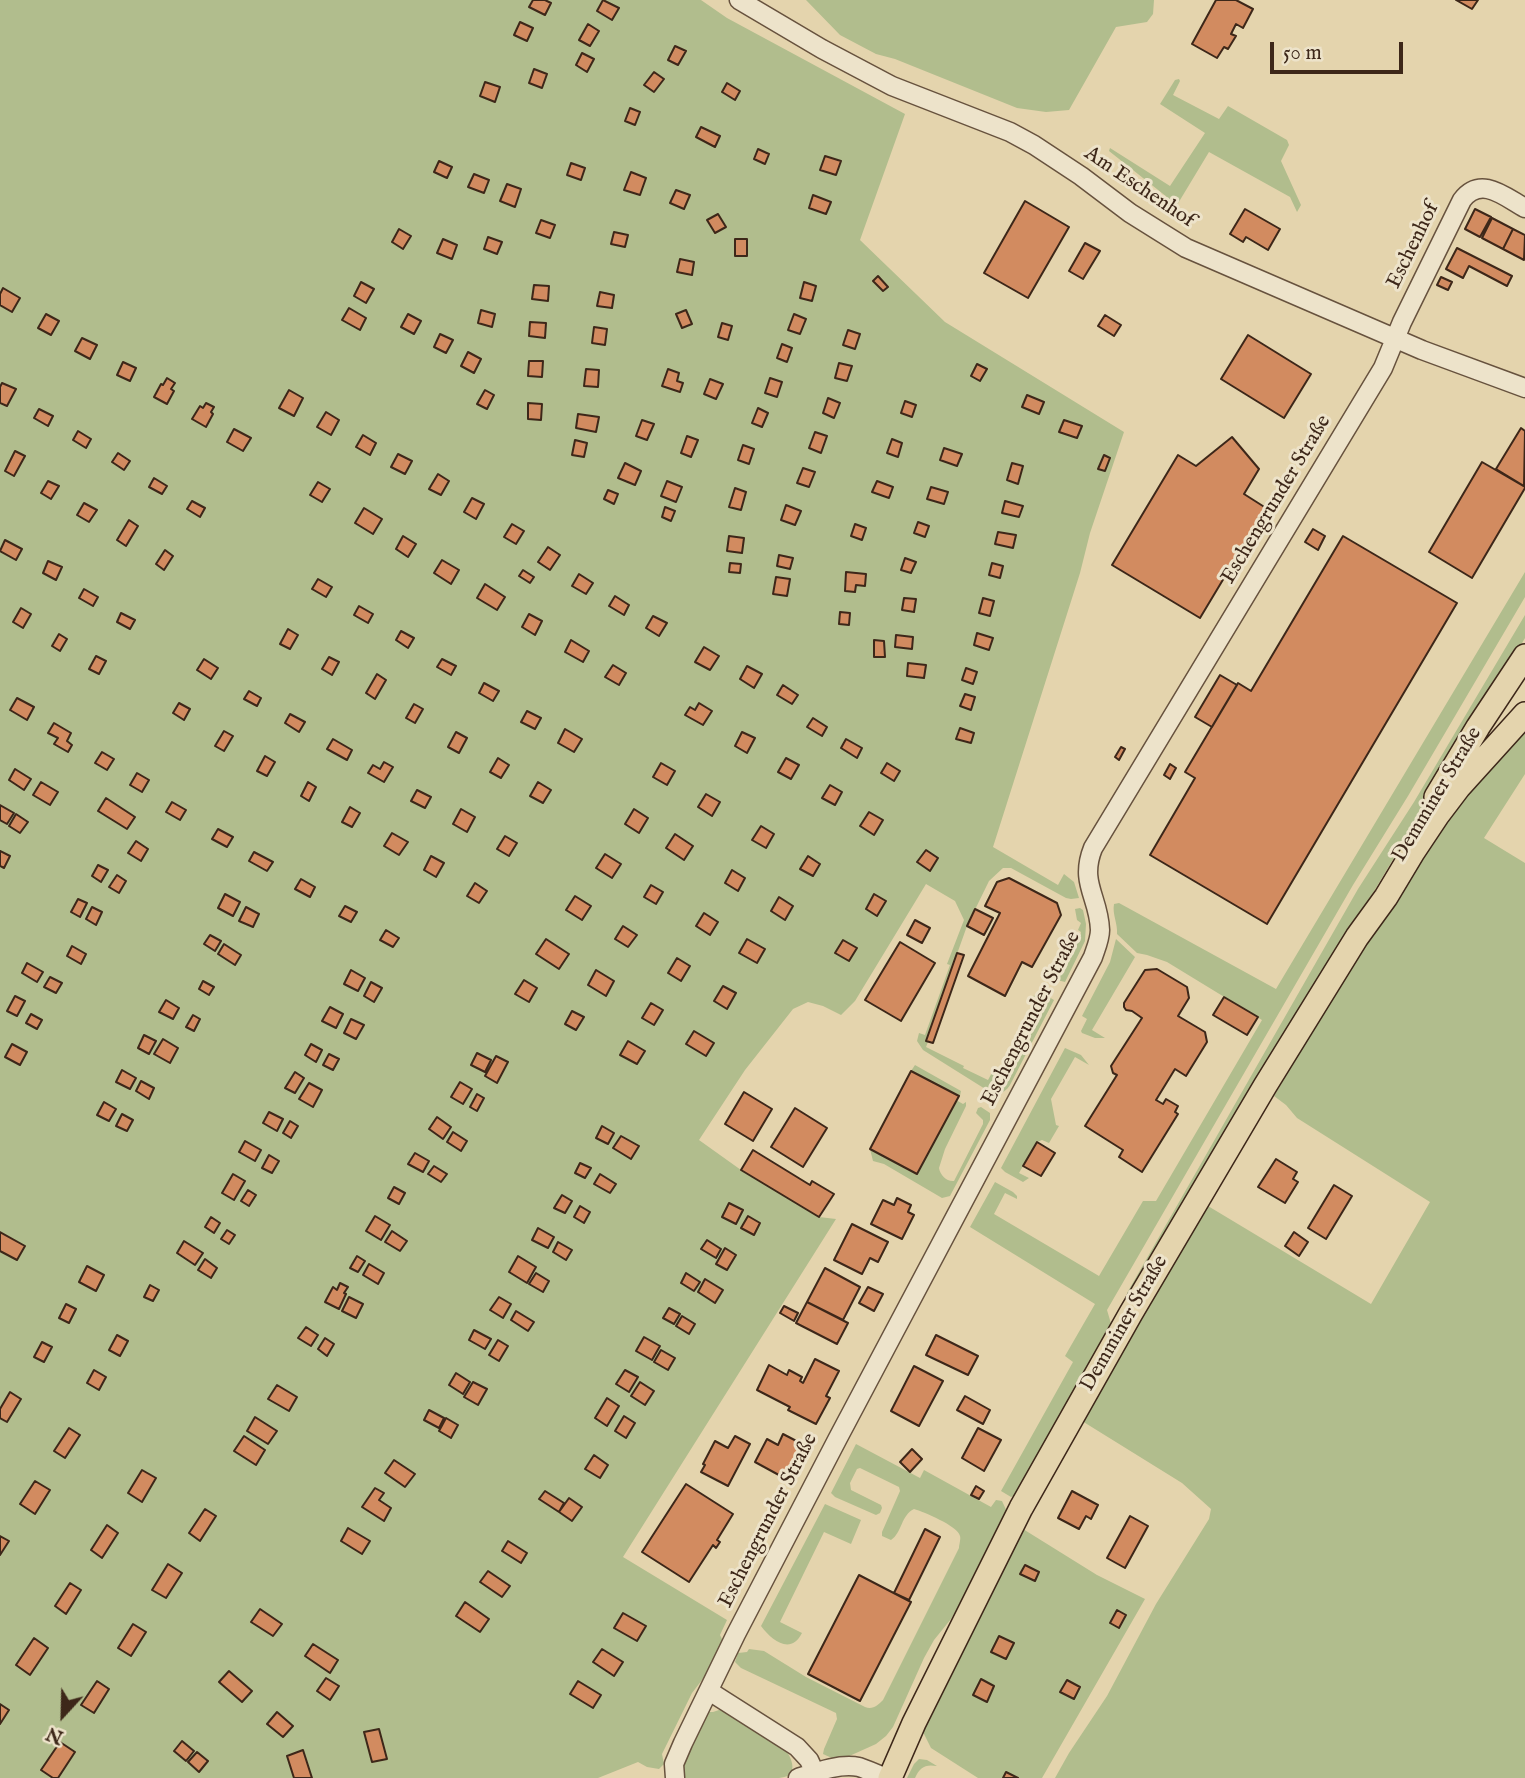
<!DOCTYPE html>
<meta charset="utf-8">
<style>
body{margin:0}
#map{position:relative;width:1525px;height:1778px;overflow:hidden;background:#e4d4ad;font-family:"IM FELL English",serif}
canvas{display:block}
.north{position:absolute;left:28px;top:1680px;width:70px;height:70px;-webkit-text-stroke:5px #ede3ca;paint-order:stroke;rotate:202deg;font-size:19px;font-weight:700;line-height:28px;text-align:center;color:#3d2719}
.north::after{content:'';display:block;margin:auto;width:24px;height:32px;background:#3d2719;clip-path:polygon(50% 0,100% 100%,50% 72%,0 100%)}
.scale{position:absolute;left:1270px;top:42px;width:133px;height:32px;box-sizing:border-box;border:4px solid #3d2719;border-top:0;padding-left:9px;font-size:21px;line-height:24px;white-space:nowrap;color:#3d2719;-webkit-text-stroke:5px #ede3ca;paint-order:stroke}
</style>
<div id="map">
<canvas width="1525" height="1778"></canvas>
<div class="north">N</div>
<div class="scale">50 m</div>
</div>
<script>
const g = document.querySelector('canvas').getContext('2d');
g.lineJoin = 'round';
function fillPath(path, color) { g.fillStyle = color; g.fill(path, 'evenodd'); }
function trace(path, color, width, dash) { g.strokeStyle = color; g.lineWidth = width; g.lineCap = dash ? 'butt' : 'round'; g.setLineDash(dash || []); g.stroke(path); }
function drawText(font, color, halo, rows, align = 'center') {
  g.font = font + ' "IM FELL English",serif'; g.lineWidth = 6; g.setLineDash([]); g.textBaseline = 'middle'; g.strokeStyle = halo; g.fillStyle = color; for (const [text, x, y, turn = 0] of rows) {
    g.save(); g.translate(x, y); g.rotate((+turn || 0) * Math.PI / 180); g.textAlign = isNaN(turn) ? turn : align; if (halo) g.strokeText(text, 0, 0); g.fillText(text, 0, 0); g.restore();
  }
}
fillPath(new Path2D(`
 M0 0H701L727 18 905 114 860 240 945 322 1124 432 1090 533 1080 573 993 847 1058 885 1064 874 1074 882 1079 898 1071 899 1066 898 1011 868H1003L989 881 967 926 926 1041 928 1042 926 1047 964 1066 963 1068 988 1080 995 1067 1009 1075 1046 1003 1033 996 1042 993 1054 1000 1010 1085C1005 1093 999 1095 990 1092L923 1050 917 1041 919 1033 925 1035 950 965 947 964 964 920 955 901 926 884 855 1001 841 1015 823 1006 808 1002 793 1009 745 1070 699 1140 741 1170 819 1217 836 1219 623 1557 727 1620 720 1635 724 1643 715 1663 692 1693 662 1754 664 1764 659 1769 647 1767 638 1762 598 1778H0Z
 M806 0H1154L1153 14 1147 22 1116 27 1069 110 1046 112 1017 108 895 59 876 54 840 35Z
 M1179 79 1180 81 1173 95 1219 119 1228 106 1287 140 1289 145 1281 161 1301 205 1297 212 1290 197 1209 152 1177 205 1109 151 1110 148 1170 186 1205 133 1160 104 1175 80Z
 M1525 572V597L1408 796 1353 885 1107 1310 1112 1327 1063 1411 1018 1494 1011 1497 1001 1491 1073 1362 1065 1356 1095 1304 970 1227 995 1182 1013 1192 1017 1196V1199L1005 1193 994 1214 1099 1276 1143 1201H1156L1262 1020 1167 962 1147 955 1137 953 1117 934C1118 924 1112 914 1114 904L1119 903 1276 989Z
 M1525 615V638L1129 1302 1127 1293 1358 889 1414 802Z
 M1525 726V774L1484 838 1525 863V1778H1055L1069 1753 1107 1696 1156 1604 1209 1519 1211 1509 1182 1483 1082 1421 1208 1206 1371 1304 1430 1202 1297 1118 1286 1105 1274 1096 1366 941 1447 812Z
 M1080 908 1083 910 1086 924 1085 941 1065 982 1057 980 1080 937 1081 932 1078 930 1081 923 1077 920 1075 909Z
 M1116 939 1135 957 1092 1030 1105 1038H1095L1082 1033 1081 1031 1087 1019 1082 1016 1110 962Z
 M1065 1048 1081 1055 1089 1065 1075 1057 1051 1099 1056 1125 1059 1126 1049 1143 1042 1140 1037 1142 1019 1173 1029 1178 1023 1182 1005 1172 1001 1168Z
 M915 1065 961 1091 960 1096 911 1071Z
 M956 1100 963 1104 966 1102V1106L945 1149 939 1168C940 1175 947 1182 954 1181L983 1124V1120L976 1113 978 1108 981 1107 990 1113V1120L950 1196 942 1198 884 1164 873 1161 870 1149 917 1174Z
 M856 1444 920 1478 924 1470 991 1507 996 1500 1002 1501 1008 1514 968 1590 951 1619 934 1640 924 1658 893 1727 886 1736 876 1744 845 1758 834 1759 823 1754 824 1749 837 1719 836 1713 741 1668 735 1662 738 1653 747 1652 749 1649 764 1651 806 1677 865 1707C873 1710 878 1705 883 1700L959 1548C959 1545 961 1539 960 1536 958 1526 924 1512 914 1509 901 1515 902 1533 891 1540L882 1536V1532L900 1491 899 1487 860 1468 857 1469 850 1483 851 1490 881 1505 882 1508 880 1513 876 1515 835 1497 831 1493Z
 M825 1504 861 1520 851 1544 824 1532 780 1622 802 1633C791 1655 772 1641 761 1626Z
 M1023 1529 1097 1575 1145 1599 1042 1778H978L931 1748 923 1732Z
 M719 1710 724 1711 787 1752C791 1758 796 1769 789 1775 786 1777 783 1777 779 1778H682C683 1753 697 1733 709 1712H713Z
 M919 1759 927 1760 937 1766C925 1764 920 1767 915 1778H907L914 1764Z`), '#b1bd8d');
const building = new Path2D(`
 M533 0H545L551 3 545 15 529 7Z
 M603 0 619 8 612 20 597 11Z
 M1216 0H1236L1253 9 1243 28 1236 24 1231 34 1236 36 1228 49 1224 47 1217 58 1192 44Z
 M1456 0H1478L1472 9Z
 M520 22 533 28 527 41 514 35Z
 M588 24 599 31 590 46 579 40Z
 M675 46 686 51 678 65 668 60Z
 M582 53 594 59 587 72 576 65Z
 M534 69 547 74 542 88 529 83Z
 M654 72 664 79 654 92 644 85Z
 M485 82 500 87 495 102 480 96Z
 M727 83 740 91 735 100 722 92Z
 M630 108 640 112 635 125 625 121Z
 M701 127 720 136 715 147 696 137Z
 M758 149 769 154 765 164 754 159Z
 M825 156 841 161 836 175 820 170Z
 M439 161 452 167 447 178 434 172Z
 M571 163 585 168 581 180 567 175Z
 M631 172 646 178 640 195 624 190Z
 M474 174 489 180 484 193 468 187Z
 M507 184 521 189 515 207 500 201Z
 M676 190 690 195 684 209 670 203Z
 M813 195 831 202 826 214 809 208Z
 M1025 201 1069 227 1028 298 984 273Z
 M1245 209 1280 229 1268 250 1246 237 1243 242 1230 234Z
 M1475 209 1491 217 1480 237 1465 229Z
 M718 214 726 227 715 233 707 220Z
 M1492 218 1513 229 1503 249 1482 238Z
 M541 220 555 225 550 238 536 233Z
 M399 229 411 236 403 249 392 242Z
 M1513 229 1525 235 1524 260 1503 249Z
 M614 232 628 235 625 247 611 244Z
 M488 237 502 242 497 254 484 249Z
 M443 239 457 245 452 259 437 253Z
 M735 239H747V256H735Z
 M1085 243 1100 251 1083 279 1069 271Z
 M1457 248 1512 276 1507 286 1469 266 1463 278 1446 269Z
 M680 259 694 262 692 275 677 272Z
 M878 276 888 287 883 291 873 281Z
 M1441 277 1452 282 1448 290 1437 285Z
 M361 282 374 289 366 303 354 296Z
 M804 282 816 286 812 301 800 298Z
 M534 285 549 286 548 301 532 299Z
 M3 288 20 298 12 312 0 305V294Z
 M600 292 614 295 612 308 597 306Z
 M349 308 366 318 360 330 342 320Z
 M481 310 495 314 492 327 478 323Z
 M686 310 692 324 682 328 676 314Z
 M46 314 59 321 51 335 38 328Z
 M408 314 421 321 414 334 401 327Z
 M794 314 806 319 800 334 788 330Z
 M1105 315 1121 325 1114 336 1098 326Z
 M530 322 546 323 545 338 529 336Z
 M722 323 732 326 728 340 718 337Z
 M594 327 607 329 605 345 592 343Z
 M848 330 860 334 855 349 843 345Z
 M440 334 453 340 446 353 434 347Z
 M1248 335 1311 374 1284 418 1221 379Z
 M82 338 97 345 90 359 75 351Z
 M782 344 792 348 787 362 777 358Z
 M468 352 481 359 474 373 461 366Z
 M529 361H543L542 377 528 376Z
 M123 362 136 368 130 381 117 375Z
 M839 363 852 366 847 381 835 378Z
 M977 364 987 369 980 381 971 376Z
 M586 369 599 370 598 387 584 386Z
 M668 369 679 373 677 381 683 383 680 392 662 386Z
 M167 378 175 383 171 389 174 391 167 404 154 397 161 384 163 385Z
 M770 378 782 382 777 397 765 393Z
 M710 379 723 384 716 399 704 394Z
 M2 383 16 389 7 406 0 403V387Z
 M289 390 303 398 294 416 279 408Z
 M485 390 494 395 487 409 477 404Z
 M1027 395 1044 402 1039 414 1022 407Z
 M828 398 840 403 834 418 823 413Z
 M905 401 916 405 912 417 901 413Z
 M206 403 214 407 211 412 213 414 206 427 192 419 200 406 203 408Z
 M528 403 542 404 541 420 528 419Z
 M758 408 768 413 762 427 752 423Z
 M39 409 53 416 48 426 34 418Z
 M326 412 339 420 331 435 317 427Z
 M578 414 599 417 596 432 576 428Z
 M642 420 654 424 647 440 636 436Z
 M1064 420 1082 426 1077 438 1059 432Z
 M1521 428 1525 431 1524 486 1496 469Z
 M234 429 251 438 243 451 227 442Z
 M78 431 91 439 86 448 73 440Z
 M815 432 827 436 821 453 809 448Z
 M363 435 376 443 370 455 356 447Z
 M687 436 698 440 691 457 681 453Z
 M1232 437 1259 469 1244 494 1266 508 1200 618 1112 565 1178 455 1196 466Z
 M892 439 902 443 898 457 887 453Z
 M575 440 587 443 584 457 572 455Z
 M743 445 754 449 749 464 738 460Z
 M944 448 962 454 957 466 940 460Z
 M15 451 25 456 14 476 5 471Z
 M118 453 130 461 124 470 112 462Z
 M398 454 412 461 405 474 391 467Z
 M1104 455 1110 458 1105 471 1098 469Z
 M1482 462 1525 487V488L1472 578 1429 552Z
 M625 463 641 471 635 485 618 478Z
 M1012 463 1023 466 1018 484 1007 480Z
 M803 468 815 472 809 487 797 483Z
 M438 474 449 481 441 495 429 489Z
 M154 478 167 486 162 494 149 487Z
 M48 481 59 486 51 499 41 493Z
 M667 481 682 487 676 502 661 496Z
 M877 481 893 487 889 498 872 492Z
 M318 482 330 489 322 502 310 495Z
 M931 487 948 492 944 504 927 499Z
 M735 488 746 492 741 510 729 507Z
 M608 490 618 494 614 504 604 499Z
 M472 498 484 504 476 519 464 512Z
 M192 501 205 508 200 517 187 509Z
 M1005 501 1023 506 1019 517 1002 513Z
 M84 503 97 510 89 522 77 515Z
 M786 505 801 511 795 525 781 520Z
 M665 507 675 511 671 521 662 517Z
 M364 508 382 519 373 534 355 523Z
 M129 520 138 526 126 546 117 540Z
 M918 522 929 526 925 537 914 533Z
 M512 524 524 531 516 544 504 537Z
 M855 524 866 528 862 540 851 536Z
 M1313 529 1325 536 1318 550 1305 542Z
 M998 532 1016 535 1013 548 995 544Z
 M403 536 416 544 408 557 396 549Z
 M729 536 744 538 742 553 727 551Z
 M1343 536 1457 603 1267 924 1150 855 1195 778 1185 772 1238 683 1251 691Z
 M5 540 22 549 16 560 0 551Z
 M548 547 560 555 550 570 538 562Z
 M165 550 173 556 164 570 156 564Z
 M779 555 793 558 790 569 777 566Z
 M905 558 916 562 911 573 901 570Z
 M442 560 459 570 451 584 434 573Z
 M48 561 62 567 56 580 43 573Z
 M730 563 741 564 740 573 729 572Z
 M992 563 1003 566 1000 578 989 575Z
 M523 570 534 577 530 583 519 576Z
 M846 572 866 574 865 586 856 585 855 592 845 591Z
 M579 574 593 583 586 594 572 586Z
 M776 577 790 579 787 596 773 594Z
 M318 579 332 587 326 597 312 589Z
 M485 584 505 597 497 610 477 598Z
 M84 589 98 597 93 606 79 598Z
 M615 596 629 605 624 615 609 606Z
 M904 598 916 599 914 612 902 610Z
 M983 598 994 601 990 616 979 613Z
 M359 606 373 614 368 623 354 615Z
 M21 608 31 614 23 628 13 622Z
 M840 612 850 613 849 625 839 624Z
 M121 613 135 620 130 629 117 622Z
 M529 614 542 621 535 635 522 627Z
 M653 616 667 623 659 636 646 628Z
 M288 629 298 635 290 649 280 644Z
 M401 631 414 638 408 648 396 640Z
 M977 633 993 638 989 650 974 645Z
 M59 634 67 639 60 651 52 646Z
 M896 635 913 637 912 649 895 647Z
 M571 640 589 651 583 662 565 652Z
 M874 640 884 641 885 657H874Z
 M704 647 719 656 710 670 695 662Z
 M96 656 106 661 99 674 89 669Z
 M329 657 339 662 332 675 322 669Z
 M204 659 218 668 211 679 197 670Z
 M442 659 456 666 451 675 437 667Z
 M908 663 926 665 924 678 907 676Z
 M613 665 626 673 619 685 605 677Z
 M747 666 762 674 754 688 740 679Z
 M966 668 977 672 973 684 962 680Z
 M377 674 386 680 375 699 366 693Z
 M1220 675 1237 685 1212 727 1195 717Z
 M484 683 499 691 493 701 479 693Z
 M783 685 798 695 792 704 777 695Z
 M249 691 261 698 257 706 244 699Z
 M965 694 975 697 971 710 960 706Z
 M17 698 34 707 27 720 10 710Z
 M179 703 190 709 184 720 173 713Z
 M699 703 712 711 703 725 685 715 690 707 695 710Z
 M414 704 423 709 415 723 406 718Z
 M527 711 541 718 535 729 521 722Z
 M290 714 305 722 299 732 285 723Z
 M813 718 827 727 822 736 807 727Z
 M54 723 71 733 67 741 72 745 68 752 54 744 58 738 48 733Z
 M960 728 974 733 971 743 956 739Z
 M565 729 582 739 574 752 558 743Z
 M224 731 233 736 224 751 215 746Z
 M456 732 467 738 459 753 448 747Z
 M742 732 755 738 747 753 735 746Z
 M333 739 352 750 347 760 327 749Z
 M846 739 862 748 857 758 841 748Z
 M1121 747 1125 749 1119 760 1115 757Z
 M102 752 114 759 107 770 95 763Z
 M265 756 275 762 267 776 257 771Z
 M498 758 509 765 501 778 490 772Z
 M786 758 799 765 791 779 778 772Z
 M384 762 393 767 384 782 368 773 373 765 380 769Z
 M661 763 675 771 667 785 653 777Z
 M887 763 900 771 894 781 881 773Z
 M1170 764 1176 768 1170 779 1164 775Z
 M15 769 31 779 24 790 9 780Z
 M137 773 149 780 142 792 130 785Z
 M41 782 58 792 50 805 33 795Z
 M308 782 316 787 309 801 301 796Z
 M538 782 551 790 543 803 530 796Z
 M830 785 842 792 835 805 822 798Z
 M417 790 431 797 425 808 411 801Z
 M706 794 720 802 712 816 698 807Z
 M106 798 135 817 127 829 98 811Z
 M172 802 186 810 180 820 166 812Z
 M0 805 14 813 7 824 0 820Z
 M350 807 360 813 352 827 342 822Z
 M461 809 475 817 467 832 453 824Z
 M634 809 648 818 639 833 625 824Z
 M869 812 883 820 874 835 860 826Z
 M16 814 28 822 20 833 9 826Z
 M761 826 774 834 766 848 752 840Z
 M218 829 233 837 227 847 212 839Z
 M392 833 408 842 399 855 384 846Z
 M675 834 693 846 684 860 666 848Z
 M505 836 517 843 509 856 497 849Z
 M136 841 148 849 141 861 128 853Z
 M926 850 938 858 930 871 917 862Z
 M0 851 10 856 4 868 0 866Z
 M254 852 273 862 267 871 249 861Z
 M605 854 621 864 612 878 596 868Z
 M431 856 444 863 436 877 424 870Z
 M808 856 820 864 813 876 800 869Z
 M98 865 108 870 101 882 92 876Z
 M732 870 745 878 738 891 725 883Z
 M117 875 126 881 119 893 109 887Z
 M1009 878 1057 903 1061 915 1032 967 1022 962 1005 996 968 976 1000 913 985 906 997 882Z
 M301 879 315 887 310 897 295 889Z
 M475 883 487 891 479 903 467 896Z
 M651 885 663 892 656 904 644 897Z
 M225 894 240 902 233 916 218 908Z
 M874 894 886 901 877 916 866 909Z
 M575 896 591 906 582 920 566 910Z
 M779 897 793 906 785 920 771 911Z
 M78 899 87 903 80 917 71 912Z
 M345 906 357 912 351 922 339 916Z
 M92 907 102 912 96 925 86 919Z
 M246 907 259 914 253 927 239 921Z
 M975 909 993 918 984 935 967 926Z
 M704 913 718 922 710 935 696 926Z
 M915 920 930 928 922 943 907 935Z
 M623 926 637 935 628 947 615 939Z
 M386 930 399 938 393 947 380 940Z
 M210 935 221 941 215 951 204 944Z
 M546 939 569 954 559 969 536 954Z
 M747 939 765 949 757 963 739 953Z
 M843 940 857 948 849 961 835 953Z
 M900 942 935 963 901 1021 865 1000Z
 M224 944 241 955 235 965 218 954Z
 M72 946 86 954 81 964 67 956Z
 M957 953 964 955 933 1043 926 1041Z
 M677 958 690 966 681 981 668 973Z
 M27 963 43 972 37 982 22 973Z
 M1157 969 1187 987 1189 998 1178 1016 1205 1032 1207 1042 1186 1076 1175 1069 1156 1100 1163 1104 1166 1099 1178 1106 1175 1112 1178 1114 1142 1172 1119 1157 1123 1150 1085 1126 1117 1075 1113 1073 1111 1066 1142 1018 1132 1011 1126 1010 1124 1007V1003L1145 970Z
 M351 970 365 978 358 991 344 984Z
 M596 970 614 981 606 996 588 985Z
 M50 977 62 983 56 993 44 987Z
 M524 980 537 988 529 1002 515 994Z
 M203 981 214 987 209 995 199 989Z
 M371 982 382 988 374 1002 364 996Z
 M723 986 736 993 727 1009 714 1001Z
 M15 996 25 1001 17 1016 7 1011Z
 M1224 997 1258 1017 1247 1035 1213 1015Z
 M166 1000 179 1008 173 1019 159 1012Z
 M651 1003 663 1010 654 1025 642 1018Z
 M330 1007 343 1014 336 1028 322 1021Z
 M572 1011 584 1017 576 1030 565 1024Z
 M31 1014 42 1020 37 1029 26 1023Z
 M193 1015 200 1019 194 1031 186 1027Z
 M351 1019 364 1025 356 1039 344 1033Z
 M694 1031 714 1043 706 1056 686 1044Z
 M144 1035 156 1041 149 1054 138 1048Z
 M163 1039 178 1048 170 1063 154 1054Z
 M628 1041 645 1051 637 1064 620 1055Z
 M12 1044 27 1052 20 1065 5 1057Z
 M311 1044 322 1050 316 1062 305 1055Z
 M477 1053 491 1060 485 1072 471 1065Z
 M329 1054 339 1059 333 1070 323 1065Z
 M496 1056 508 1062 497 1083 485 1076Z
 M122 1070 136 1078 130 1089 116 1082Z
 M911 1071 959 1096 917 1174 870 1149Z
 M295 1072 304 1078 295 1093 285 1088Z
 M141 1081 154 1088 149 1099 136 1091Z
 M460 1082 472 1089 463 1104 451 1097Z
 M309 1083 322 1090 313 1107 299 1099Z
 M744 1092 772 1109 753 1141 725 1124Z
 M477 1094 484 1098 477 1111 470 1107Z
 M104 1102 116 1109 109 1121 97 1115Z
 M795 1108 827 1128 803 1167 771 1147Z
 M269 1112 283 1119 277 1131 263 1123Z
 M122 1114 133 1120 127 1131 116 1126Z
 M437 1117 451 1127 443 1139 429 1129Z
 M290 1121 298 1126 291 1138 283 1133Z
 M602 1126 614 1133 608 1144 596 1138Z
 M453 1132 467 1141 461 1151 447 1142Z
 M621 1136 639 1146 631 1159 613 1148Z
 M245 1141 261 1150 255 1161 239 1152Z
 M1037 1142 1055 1153 1041 1176 1023 1166Z
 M753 1150 810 1185 812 1181 834 1194 819 1217 741 1170Z
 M415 1153 429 1161 423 1172 408 1164Z
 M269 1155 279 1161 272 1173 262 1168Z
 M1276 1159 1297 1172 1293 1179 1298 1182 1285 1203 1258 1187Z
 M580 1163 591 1168 585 1178 575 1173Z
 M434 1166 447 1174 441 1182 428 1174Z
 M233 1174 245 1181 234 1200 222 1193Z
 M600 1174 616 1184 610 1193 594 1184Z
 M1334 1185 1352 1196 1326 1239 1308 1228Z
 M394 1187 405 1193 399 1204 388 1198Z
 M248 1190 256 1195 249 1206 241 1201Z
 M562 1195 572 1201 565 1213 554 1208Z
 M897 1198 911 1205 908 1212 914 1215 902 1239 871 1224 883 1200 894 1205Z
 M729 1203 743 1210 736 1224 722 1217Z
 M580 1206 590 1212 584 1223 574 1217Z
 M375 1216 390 1225 381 1240 366 1231Z
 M748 1216 760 1223 754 1235 741 1228Z
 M211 1217 220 1223 214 1233 205 1227Z
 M852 1224 888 1242 878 1262 870 1258 862 1274 834 1260Z
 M538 1228 554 1237 548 1248 532 1240Z
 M227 1230 235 1235 229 1244 221 1239Z
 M392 1231 407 1241 400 1251 385 1242Z
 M0 1232 25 1246 17 1260 0 1251Z
 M1294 1232 1308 1242 1299 1256 1285 1246Z
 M707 1240 721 1249 716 1258 701 1249Z
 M184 1241 203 1253 195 1265 177 1253Z
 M558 1242 572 1250 566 1260 553 1252Z
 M725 1248 736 1255 727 1270 716 1264Z
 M357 1256 365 1261 358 1272 350 1268Z
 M518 1256 536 1267 527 1283 509 1272Z
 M205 1259 217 1268 211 1278 198 1270Z
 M369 1264 384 1273 378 1284 363 1275Z
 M87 1266 104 1275 96 1291 79 1282Z
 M825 1268 860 1287 843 1320 807 1302Z
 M536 1273 549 1281 543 1292 529 1284Z
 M686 1273 700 1282 694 1291 681 1283Z
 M705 1279 723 1290 715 1303 698 1292Z
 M340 1283 348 1287 344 1293 346 1294 339 1309 325 1302 333 1287 337 1290Z
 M150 1285 159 1290 153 1301 144 1297Z
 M868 1287 883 1294 874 1311 859 1303Z
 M349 1297 363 1304 356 1318 342 1311Z
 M499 1297 511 1304 503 1318 490 1310Z
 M807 1302 848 1323 837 1344 796 1323Z
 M66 1304 76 1309 69 1323 59 1318Z
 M784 1306 798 1313 794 1321 780 1313Z
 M669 1308 680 1314 674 1324 663 1318Z
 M516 1311 534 1322 528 1331 511 1320Z
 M682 1316 695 1324 689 1334 676 1326Z
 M306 1327 318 1335 311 1346 298 1338Z
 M474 1330 491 1339 485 1349 469 1340Z
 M117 1335 128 1341 120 1356 109 1350Z
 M936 1335 978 1356 968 1375 926 1355Z
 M644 1337 660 1346 652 1360 636 1351Z
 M325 1338 334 1344 327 1356 318 1349Z
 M498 1340 508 1346 499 1361 489 1355Z
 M42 1342 52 1347 44 1362 34 1357Z
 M661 1350 675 1358 668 1370 654 1362Z
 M815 1359 839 1371 826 1396 830 1398 816 1424 788 1410 790 1407 757 1390 769 1365 787 1375 789 1370 802 1377 800 1381 803 1383Z
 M914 1366 943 1381 919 1426 891 1411Z
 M94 1370 106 1377 99 1390 87 1383Z
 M625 1370 638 1377 629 1392 616 1384Z
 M456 1373 470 1382 463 1394 449 1385Z
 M473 1382 487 1389 478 1405 464 1397Z
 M640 1382 654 1391 645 1405 631 1396Z
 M277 1385 297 1397 289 1411 268 1399Z
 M10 1392 21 1399 7 1422 0 1418V1409Z
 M965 1396 990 1410 983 1424 957 1410Z
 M607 1398 619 1406 607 1426 595 1418Z
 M429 1410 444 1418 439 1428 424 1420Z
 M624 1416 635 1423 626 1438 615 1431Z
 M255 1417 277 1431 268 1444 247 1431Z
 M446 1418 458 1425 451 1438 439 1431Z
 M69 1428 80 1435 65 1458 54 1451Z
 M978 1428 1001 1440 984 1471 962 1458Z
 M783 1434 806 1446 788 1480 755 1462 767 1439 778 1445Z
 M244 1436 265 1450 256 1465 234 1451Z
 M735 1436 750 1444 728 1486 701 1472 705 1465 703 1464 715 1441 728 1448Z
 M912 1449 922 1459 910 1472 900 1462Z
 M594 1455 608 1465 600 1478 585 1469Z
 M394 1460 415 1474 405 1487 385 1473Z
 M142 1470 156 1478 142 1502 128 1493Z
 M35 1481 50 1490 35 1514 20 1504Z
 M686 1484 733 1514 717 1540 720 1542 716 1548 713 1545 689 1582 642 1552Z
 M976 1486 984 1491 979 1499 971 1495Z
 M375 1488 384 1493 379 1500 391 1508 384 1521 362 1507Z
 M545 1491 564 1503 559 1512 539 1499Z
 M1072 1491 1098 1505 1091 1519 1086 1516 1079 1529 1058 1518Z
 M569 1498 582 1507 572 1521 559 1512Z
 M205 1509 216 1516 200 1541 189 1533Z
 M1130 1516 1148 1526 1125 1568 1107 1558Z
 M107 1525 118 1533 102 1558 91 1550Z
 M348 1528 370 1541 362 1554 341 1541Z
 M925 1529 940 1537 909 1600 894 1593Z
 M0 1536 9 1541 0 1555Z
 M508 1541 527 1553 521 1563 502 1551Z
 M168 1564 182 1573 166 1598 152 1590Z
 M1025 1565 1039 1572 1035 1581 1020 1574Z
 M488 1571 510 1586 502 1597 480 1582Z
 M859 1575 911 1602 860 1701 808 1674Z
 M70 1583 81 1590 66 1614 55 1606Z
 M465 1602 489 1619 480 1632 456 1616Z
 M260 1609 282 1624 273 1636 251 1622Z
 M1117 1610 1126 1615 1119 1628 1110 1623Z
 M623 1613 646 1626 637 1641 614 1628Z
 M133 1624 146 1632 131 1656 118 1648Z
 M999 1636 1014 1643 1006 1659 991 1652Z
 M34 1638 48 1648 30 1675 16 1665Z
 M313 1644 338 1660 330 1673 305 1656Z
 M602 1649 623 1662 614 1676 593 1662Z
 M229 1671 252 1691 242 1702 219 1682Z
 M326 1678 339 1686 330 1700 317 1691Z
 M981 1679 994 1686 987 1702 973 1695Z
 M1067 1680 1080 1687 1074 1699 1060 1692Z
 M97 1681 109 1689 94 1713 81 1705Z
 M578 1681 601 1695 593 1708 570 1694Z
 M0 1704 9 1710 0 1724Z
 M277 1712 293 1726 283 1737 267 1724Z
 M379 1729 387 1759 372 1762 364 1732Z
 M182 1741 194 1751 186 1761 174 1751Z
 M60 1742 75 1752 58 1778H53L41 1770Z
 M303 1750 312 1778H294L287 1756Z
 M197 1752 208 1761 199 1772 188 1762Z
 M1006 1772 1018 1778H1003Z`);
fillPath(building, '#d28b60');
trace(building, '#3d2719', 2);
const minor = new Path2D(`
 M739 0 822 49 892 86 1010 132 1034 145 1081 176 1130 213 1186 248 1422 350 1525 388
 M709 1691 797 1747 809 1760 815 1773
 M675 1778 674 1764 683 1743 736 1634 838 1438 1093 957C1096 948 1100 939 1100 930 1099 897 1079 883 1093 848L1383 368 1402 322 1462 200C1481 175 1505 197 1525 208
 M798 1778C816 1772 840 1763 859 1767 868 1770 877 1774 886 1778`);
const major = new Path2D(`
 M1436 797 1478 727 1525 656
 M890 1778 914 1723 1021 1508 1131 1313 1265 1086 1357 937 1386 897 1413 852 1437 816 1459 787 1525 714`);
trace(minor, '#67523e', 21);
trace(major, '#3d2719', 26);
trace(minor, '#ede3ca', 18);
trace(major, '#e4d4ad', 23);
drawText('21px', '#3d2719', '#ede3ca', [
 ["Am Eschenhof",1139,188,34],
 ["Eschenhof",1414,246,-64],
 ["Eschengrunder Straße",1277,500,-59],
 ["Demminer Straße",1438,795,-59],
 ["Eschengrunder Straße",1032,1019,-63],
 ["Demminer Straße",1125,1324,-60],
 ["Eschengrunder Straße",769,1521,-63]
]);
</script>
